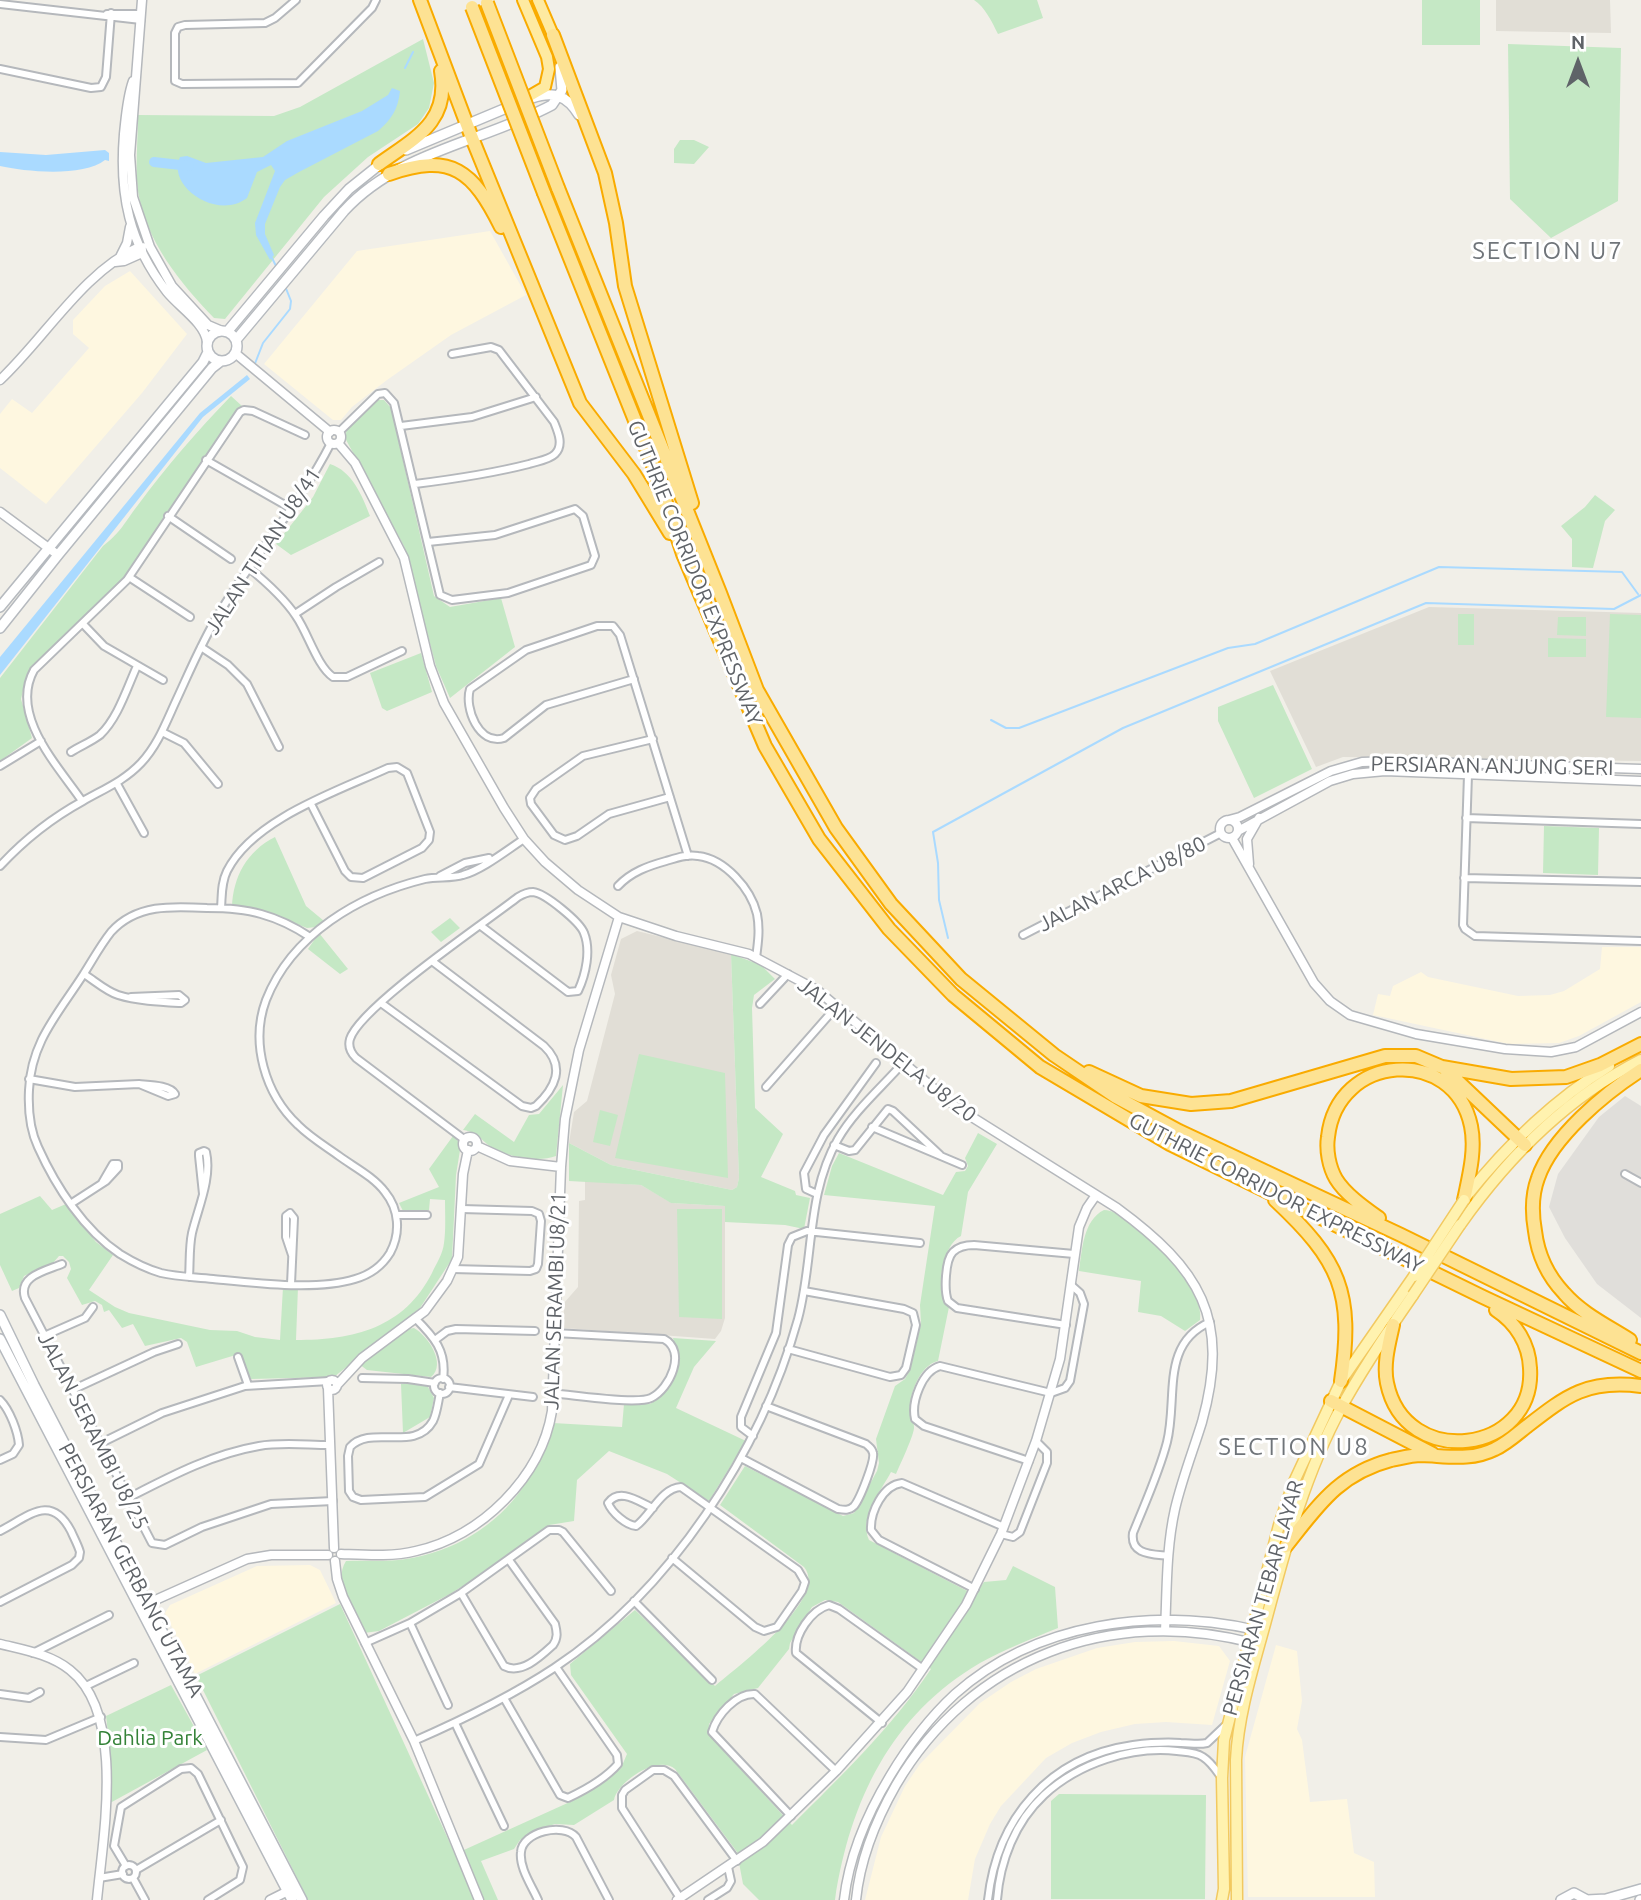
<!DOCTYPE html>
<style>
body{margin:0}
#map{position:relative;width:1641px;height:1900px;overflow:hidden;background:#f1efe8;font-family:Ubuntu,sans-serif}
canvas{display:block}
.north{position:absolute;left:1543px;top:28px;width:70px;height:70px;-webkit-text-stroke:5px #fff;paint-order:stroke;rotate:0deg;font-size:19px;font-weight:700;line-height:28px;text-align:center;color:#5f6368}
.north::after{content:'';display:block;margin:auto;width:24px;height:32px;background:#5f6368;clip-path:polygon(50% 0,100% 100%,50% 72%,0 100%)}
</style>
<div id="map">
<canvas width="1641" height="1900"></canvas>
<div class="north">N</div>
</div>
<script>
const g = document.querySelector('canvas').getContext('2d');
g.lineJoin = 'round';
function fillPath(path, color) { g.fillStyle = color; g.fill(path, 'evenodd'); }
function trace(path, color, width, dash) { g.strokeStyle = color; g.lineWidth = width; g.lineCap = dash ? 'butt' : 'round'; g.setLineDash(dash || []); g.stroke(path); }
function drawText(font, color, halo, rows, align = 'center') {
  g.font = font + ' Ubuntu,sans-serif'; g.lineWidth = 6; g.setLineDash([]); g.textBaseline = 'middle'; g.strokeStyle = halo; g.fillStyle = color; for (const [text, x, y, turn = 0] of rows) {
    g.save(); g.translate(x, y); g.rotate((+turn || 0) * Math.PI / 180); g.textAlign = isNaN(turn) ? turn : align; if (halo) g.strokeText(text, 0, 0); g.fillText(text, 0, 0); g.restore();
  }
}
fillPath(new Path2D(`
 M490 231 526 295 451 335 387 380 352 407 341 420H333L264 364 357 251Z
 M130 271 187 334 142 393 46 504 0 468V414L12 399 32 413 89 348 73 334V320L105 286Z
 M1602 947H1641V1002L1579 1036 1559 1043 1509 1044 1373 1015 1378 994 1390 996 1393 986 1421 972 1428 977 1518 996 1550 995 1564 991 1600 969Z
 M310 1565 320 1570 336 1603 195 1674 165 1613 170 1605 257 1566Z
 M1174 1641 1219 1646 1230 1661 1212 1725 1166 1722 1135 1724 1101 1732 1072 1743 1046 1758 1001 1806 990 1824 975 1859 968 1900H865L881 1837 905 1786 920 1764 980 1703 1011 1682 1036 1669 1097 1648 1135 1642Z
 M1276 1645 1297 1651 1302 1701 1297 1729 1302 1740 1310 1802 1347 1799 1354 1853 1374 1862 1375 1897H1248L1245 1757Z`), '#fef7e0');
fillPath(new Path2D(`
 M1625 1096 1641 1106V1318L1597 1284 1565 1238 1549 1207 1558 1174 1599 1117Z`), '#e0deda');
fillPath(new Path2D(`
 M1496 0H1610L1611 33 1496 31Z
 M1429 607 1641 613V761L1343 757 1316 767 1270 671Z
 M637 931 731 954 739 1178 737 1187 732 1190 611 1165 569 1143 574 1112 587 1101 615 994 611 975 621 939Z
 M585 1181 641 1185 672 1203 725 1206V1318L721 1331 715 1339 564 1328V1303L578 1287 579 1201 585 1200Z`), '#e1ded6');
fillPath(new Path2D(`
 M974 0H1037L1043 18 998 34C992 22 985 7 974 0Z
 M1422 0H1480V45H1422Z
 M423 39 434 83 429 108 418 124 368 157 324 197 225 319 214 318C181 284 145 240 138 191 135 166 138 139 138 115L274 116 300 107Z
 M1508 44 1621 48 1618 201 1551 238 1510 199Z
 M680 140H694L709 147 694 164 674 163V149Z
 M231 396 242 406 123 579 39 660 26 678 21 699 32 738 0 761V678L103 546C122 531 124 523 138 505 166 467 198 430 231 396Z
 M377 400H384L391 408 434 596 450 607 501 598 515 647 450 698 436 666 404 546 345 438 347 428Z
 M330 464C352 471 362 495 370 516L291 555 276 544 313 497Z
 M1595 495 1615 510 1605 521 1593 568 1572 567V539L1561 526 1585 507Z
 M1458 614H1474V645H1458Z
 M1610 614 1641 615V718L1606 717Z
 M1558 617H1586V636L1557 635Z
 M1548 638 1586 639V657H1548Z
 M421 653 432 692 387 711 382 708 370 673Z
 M1273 685 1312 769 1254 798 1218 721V707Z
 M1544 826 1599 828 1598 875 1543 873Z
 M275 837 306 906 324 921 316 927 307 928 258 909 232 907C233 877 247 851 275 837Z
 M450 918 460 928 441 942 431 932Z
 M319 933 348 969 340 974 308 949Z
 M731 954 761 965 775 979 754 995 752 1008 755 1108 783 1134 761 1177 795 1191 796 1195 810 1198 804 1229 785 1225 725 1222V1206L671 1203 641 1185 569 1181V1143L611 1165 732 1190 737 1187 739 1178Z
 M639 1054 725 1073 728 1178 615 1158Z
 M563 1085 556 1156C538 1163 508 1157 491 1147 478 1138 481 1133 463 1130L475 1114 514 1142 529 1115 539 1114Z
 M600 1110 618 1115 610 1146 593 1142Z
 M978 1133 997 1144 968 1192 961 1236C942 1245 934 1292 949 1307L938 1361C920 1365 909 1394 910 1411 910 1417 914 1422 914 1427 915 1433 899 1467 896 1474L891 1472C881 1491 859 1517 869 1540L975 1595 984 1582 1006 1580 1013 1566 1055 1587 1058 1628C1031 1639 1005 1649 980 1663 891 1715 850 1801 835 1900H759L743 1884 737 1852 675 1769C658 1754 617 1782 614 1800L574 1825 555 1824 536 1830 520 1840 514 1849 481 1861 498 1900H308L196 1676 340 1604 455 1854 572 1801 621 1768 627 1754 571 1675 570 1664 635 1610 715 1686C736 1668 830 1598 804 1567L720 1505 745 1466 843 1516 854 1513 877 1471 879 1463 876 1439 895 1386 905 1379 910 1370 921 1324 920 1305 935 1206 824 1195 832 1166 839 1153 943 1195 956 1172 965 1171 968 1166 965 1158ZM825 1600 838 1602 931 1669C892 1727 841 1776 792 1825L710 1736 709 1724 734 1694 758 1688 789 1649 790 1643 812 1607Z
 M453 1136 461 1144 456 1175 452 1259 420 1308 334 1377 251 1379 239 1354 196 1367 187 1342 181 1338 145 1346 133 1324 122 1328 109 1310 104 1312 102 1305 95 1301 82 1305 67 1278 71 1269 69 1262 63 1256H59L53 1263 24 1276 19 1288 12 1291 0 1265V1214L40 1196 52 1210 66 1204 96 1242 113 1255 89 1290 115 1307 129 1313 210 1330 237 1331 255 1337 280 1340 283 1287H298L296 1340C354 1340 404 1328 432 1273 436 1264 443 1254 444 1243 446 1230 445 1214 445 1200L430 1199 429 1210 403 1211 399 1203 439 1187 429 1169Z
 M677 1209H722V1319L679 1317Z
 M1104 1210C1135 1211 1207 1290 1200 1320L1185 1331 1161 1316 1138 1312 1141 1281 1079 1271C1082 1251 1083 1220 1104 1210Z
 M414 1328C428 1336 447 1364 431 1377L367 1370 359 1364 408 1329Z
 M673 1338 716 1341 694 1367 676 1408 746 1441 709 1501 667 1474 609 1451 577 1480 574 1521 549 1525 509 1557 450 1594 379 1631 364 1633C354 1612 332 1583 346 1561 366 1560 387 1562 406 1559 453 1552 497 1526 523 1487 536 1468 544 1445 553 1423L622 1427 624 1404H650L658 1399 669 1386 676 1371 678 1356Z
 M401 1384H422L428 1387 434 1398 430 1417 403 1433Z
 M171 1685 207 1750 110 1803V1750L106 1716Z
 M1059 1794 1206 1795 1205 1899H1051V1801Z`), '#c5e8c5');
fillPath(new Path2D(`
 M392 88 400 91C398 109 392 119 378 131L299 172 285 180 280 187 265 224V234L274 255 270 260 256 235 255 223 275 171 271 165 257 172 247 198C217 221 166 186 180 157L187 156 206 163 263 157 287 141 362 111 388 95Z
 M105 150 109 153V161L105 160C84 177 26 172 0 166V152L46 155Z
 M247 375 250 379 203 417 0 675V657L200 413Z`), '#aadaff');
trace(new Path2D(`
 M405 68 413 52
 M272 258 277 268
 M254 366 263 343 290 309 291 301 285 286
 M991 720 1006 728H1019L1228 648 1255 644 1439 567 1622 572 1638 594
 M948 938 939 900 938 863 933 832 1123 728 1426 603 1614 609 1641 595`), '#aadaff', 2);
trace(new Path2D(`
 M154 162 189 166`), '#aadaff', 10);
const minor = new Path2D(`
 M296 0 275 18 265 23 185 25 178 27 175 33V81L182 84 298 83 372 8 376 0
 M0 4 141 20
 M107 14H141
 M0 69 91 88 101 87 106 77 111 13
 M401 426 472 417 536 397
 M339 432 378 394 385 393 394 403 440 595 452 600 508 593 591 565 595 556 583 516 575 509 495 535 428 542
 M206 460 292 509
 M415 484C455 479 490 474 529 464 538 461 549 460 555 454 564 445 558 432 554 422L499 350 491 347 452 354
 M168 516 231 559
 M249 568C266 582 284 598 296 616 308 633 317 666 333 677H347L402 651
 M129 577 190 617
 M295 614 336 587 379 562
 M83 624 104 646 163 680
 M201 647 228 665 247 684 279 747
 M634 679 546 705 504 738C479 746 464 708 470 689L526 650 597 626H613L620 635 688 856
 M162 732 184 743 218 784
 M653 739 583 756 536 789 530 798 531 804 554 835 565 840 577 836 609 814 670 797
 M71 752C80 746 91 742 100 735 118 718 127 688 137 666
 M0 766 41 741
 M1468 775 1463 925 1465 929 1475 936 1641 941
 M117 784 144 833
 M82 801C58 766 9 715 34 670L127 580 240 412 244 410 253 411 305 435
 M1466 818 1641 824
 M0 866C25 839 50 819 83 801 104 789 124 781 141 763 157 746 165 725 175 703 189 673 202 641 220 612 255 554 300 504 331 443
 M440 876 465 863 489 858
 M1464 878 1641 882
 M618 886C631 872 648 866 666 861 676 858 687 854 698 856 725 859 751 889 757 914 760 929 758 943 756 958
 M221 908C222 896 221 883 227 871 253 819 338 791 388 768L397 767 407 773 430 832 429 840 422 848 363 878 351 877 345 871 311 804
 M1023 935 1221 833
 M310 937C295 927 279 919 261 914 244 909 225 908 207 908 172 906 136 904 111 932 100 946 92 961 83 975 58 1014 31 1042 29 1090 28 1110 30 1130 38 1147 56 1187 84 1230 120 1254 133 1262 147 1269 161 1273 178 1277 196 1277 213 1279 253 1283 316 1291 355 1279 369 1275 382 1266 390 1253 401 1233 399 1209 385 1192 374 1177 354 1167 339 1156 325 1146 310 1137 298 1125 265 1094 250 1043 266 1000 292 934 359 895 425 879 437 876 451 879 463 875 482 870 507 850 524 839
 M84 974C95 981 106 991 118 995 137 1001 161 1002 181 1003L185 1000 179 995 131 997
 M381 1003 522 1106 531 1108 536 1106C555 1088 566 1067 544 1046L432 961
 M760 1004 788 974
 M29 1079 75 1087 139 1084C149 1085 170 1085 175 1094L168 1096 139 1084
 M766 1087 837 1006
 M872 1127 962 1165
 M465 1140 356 1058C351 1053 348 1046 350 1039 360 1007 486 922 518 897 523 894 528 892 533 892 545 893 580 922 584 933 591 950 586 974 578 991L568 992 481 926
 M834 1145 849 1151 855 1150 888 1109 893 1111 940 1155
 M1625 1174 1641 1183
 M817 1194 806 1189 804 1173 824 1135 876 1063
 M72 1203 106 1181 118 1168V1164H113L102 1183
 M396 1215H427
 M62 1264C45 1271 18 1276 25 1298L152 1543 165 1545 202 1527 271 1504 333 1501
 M453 1269 530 1271 536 1269 538 1264 541 1221 539 1214 532 1211 462 1209
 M189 1277C190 1263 189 1247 192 1233 198 1208 212 1178 206 1152L204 1151 199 1153V1156L203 1194
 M291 1284 294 1218 290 1213 286 1216V1237L292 1255
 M415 1318C434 1337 447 1351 443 1379
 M1066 1325 957 1308 948 1301C944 1291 945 1260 953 1252 959 1246 967 1245 974 1245L1074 1254
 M44 1336 85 1318 93 1307
 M435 1340 447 1331 456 1329 535 1331
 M788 1349 890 1377 901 1375 906 1368 916 1325 913 1313 904 1309 804 1291
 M238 1357 248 1385
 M362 1378 408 1379 435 1383
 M434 1386a8 8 0 1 1 16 0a8 8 0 1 1-16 0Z
 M449 1387 533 1397
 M72 1390 154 1352 178 1344
 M440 1393C438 1402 437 1413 433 1421 415 1453 371 1424 350 1447L348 1456 349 1491 353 1497 361 1500 425 1497 479 1464 509 1395
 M552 1393C572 1395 637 1405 651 1398 670 1389 687 1351 664 1339L555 1333
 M0 1400C10 1410 18 1432 19 1445L13 1454 0 1460
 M753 1436 741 1427V1417L776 1333 788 1245 792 1237 807 1231 920 1243
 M99 1444 162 1413 245 1386 329 1381
 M741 1458 838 1509C844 1510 849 1511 854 1506 860 1499 875 1461 873 1453 872 1448 869 1447 866 1444L766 1406
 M1029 1461 924 1426 915 1419C911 1402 922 1371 940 1366L1051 1393 1065 1388 1070 1381 1084 1304 1080 1293 1071 1285
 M128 1498C169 1477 212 1454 259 1446 281 1442 307 1445 329 1445
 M653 1508C639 1502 620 1487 608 1503 612 1513 626 1525 636 1526 651 1515 661 1488 681 1487L798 1570 805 1582 802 1591 777 1627 764 1631 755 1627 672 1558
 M0 1531C29 1516 51 1493 71 1531 74 1538 78 1545 80 1552L79 1558 72 1565 0 1602
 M1001 1534 1013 1537 1020 1532 1047 1463V1452L1036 1441
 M1168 1556C1152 1554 1130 1555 1133 1533 1145 1503 1159 1473 1167 1442 1178 1398 1160 1344 1210 1322
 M975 1589 879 1540 871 1530C870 1512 883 1485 902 1483L1004 1527
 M461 1593 504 1666C521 1675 540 1657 553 1645 558 1638 557 1632 555 1624L509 1560
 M634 1601 712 1680
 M410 1623 448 1705
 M365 1643 410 1623 461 1593 549 1530H559L563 1532 611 1591
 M33 1653 109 1615
 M86 1686 134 1663
 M0 1694 29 1698 40 1692
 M504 1698 560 1795 568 1798C585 1790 606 1778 618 1764L617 1755 556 1667
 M455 1723 504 1826
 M882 1723 796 1653C794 1635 811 1610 829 1605L839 1609 923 1669
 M0 1737 46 1740 101 1717
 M414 1741C462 1720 510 1697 554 1668 670 1591 761 1452 798 1319 814 1260 806 1194 838 1139 854 1111 882 1087 903 1063
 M791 1816 712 1732C717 1715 736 1693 755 1694L836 1771
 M122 1872a7 7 0 1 1 14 0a7 7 0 1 1-14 0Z
 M126 1866 114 1846 121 1807 181 1769 191 1768 198 1774 243 1867 240 1880 208 1900
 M136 1870 221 1820
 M99 1878 123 1874
 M133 1878 145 1900
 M680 1898 622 1808V1795L625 1790 653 1770H664L674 1776 737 1861
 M538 1900C532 1886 519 1868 521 1852 522 1832 563 1822 576 1837L609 1900
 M708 1900 727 1888 731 1881 728 1867
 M988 1900C997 1818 1049 1757 1133 1745 1149 1743 1165 1742 1181 1743 1190 1743 1198 1745 1207 1743L1225 1726
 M997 1900C1000 1861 1015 1822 1044 1795 1079 1763 1131 1746 1177 1751 1186 1752 1196 1752 1203 1757 1211 1762 1216 1770 1221 1777`);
const tertiary = new Path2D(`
 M142 0 130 155 133 197 150 247 172 286 208 325 222 331
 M133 81C127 98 126 116 124 134 119 195 129 243 167 292 179 307 205 323 207 342
 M120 257 127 243 130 227
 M115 262 124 261 142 253V250
 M235 353 330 432
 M0 380C44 339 84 271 139 247H142
 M327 437a7 7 0 1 1 14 0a7 7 0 1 1-14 0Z
 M338 443 355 463 404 558 430 666 444 703 504 808 524 839 545 862 578 890 619 917 676 936 749 954 817 990 956 1107 1117 1208C1200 1269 1231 1318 1202 1422 1193 1451 1182 1479 1175 1509 1166 1549 1167 1590 1165 1631
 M0 512 58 555
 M1220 829a9 9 0 1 1 18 0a9 9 0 1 1-18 0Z
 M1229 820 1240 817 1331 771 1362 762 1394 761 1641 769
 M1238 831 1330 781 1353 774 1385 771 1641 781
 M1232 838 1314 983 1330 1001 1350 1015 1416 1034 1505 1049 1551 1052 1576 1047 1641 1012
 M1249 864 1247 839 1259 818
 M463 1144a7 7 0 1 1 14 0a7 7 0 1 1-14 0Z
 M477 1146 510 1161 561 1167
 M327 1385a5 5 0 1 1 10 0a5 5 0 1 1-10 0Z
 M337 1385 362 1358 425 1311 447 1281 458 1257 463 1174 468 1150
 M328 1388 334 1548
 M341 1554C366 1555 392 1557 416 1551 481 1536 541 1478 552 1411L561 1167 565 1119 579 1050 619 917
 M335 1561 337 1579 343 1597 414 1741 479 1900
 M142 1606 247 1559 271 1555H328
 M0 1644C24 1650 50 1654 70 1670 126 1714 103 1836 97 1900
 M270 1900 292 1889
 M677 1900 763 1842 836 1771 907 1692 966 1605 1001 1534 1036 1441 1060 1359 1079 1227 1087 1208 1096 1195
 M844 1900C849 1856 867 1814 890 1776 908 1746 929 1718 955 1694 1036 1622 1154 1607 1256 1630
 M856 1900C860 1860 876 1820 896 1785 971 1657 1111 1606 1253 1643`);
const secondary = new Path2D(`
 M532 98C553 91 567 95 579 115
 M406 150 516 104
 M207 346a15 15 0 1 1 30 0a15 15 0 1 1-30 0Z
 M227 332 324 216 349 189 384 161
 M236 340 344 211C399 151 483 142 552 105L562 90 560 67
 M0 607 203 362 208 352
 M0 628 58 555 212 368 221 361
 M0 1315 34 1385 302 1900
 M0 1339 292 1900
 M1561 1900 1574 1893 1587 1900
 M1587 1900 1606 1899 1641 1889
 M1640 1900H1641`);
const primary = new Path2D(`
 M1464 1199C1506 1146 1552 1101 1609 1066
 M1460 1225C1508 1157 1566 1098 1641 1060
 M1222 1900 1224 1889 1222 1778 1224 1740 1279 1525 1293 1484 1341 1381 1414 1276
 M1237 1900 1236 1760C1238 1715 1253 1668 1265 1624 1285 1550 1304 1476 1341 1408 1362 1369 1388 1331 1413 1295`);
const trunk = new Path2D(`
 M538 0 553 35
 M514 105 545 87 549 69 547 57 523 0`);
const motorway = new Path2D(`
 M420 0 472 138 580 403 634 474 670 533
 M553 35 605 173 616 223 625 286 692 503
 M379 164C415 138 450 122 441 71
 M389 174C452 152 473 171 501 227
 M558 188 720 593 757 690 836 828 891 904 961 979 1054 1055 1116 1097 1179 1131 1401 1235 1641 1353
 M544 193 656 473 683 554 765 746 819 839 889 929 953 995 1040 1067 1170 1144 1483 1297 1641 1371
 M1445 1069 1525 1145
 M1089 1072 1141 1096 1191 1104 1231 1101 1385 1056H1416L1442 1067 1511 1079 1566 1077 1600 1065 1641 1044
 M1275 1200C1340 1261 1354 1292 1341 1381
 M1379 1218C1365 1208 1345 1194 1336 1179 1329 1167 1326 1150 1328 1137 1337 1053 1454 1045 1471 1126 1476 1150 1469 1176 1464 1200
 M1393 1325C1389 1343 1383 1364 1387 1383 1405 1471 1536 1454 1530 1368 1529 1344 1516 1323 1496 1310
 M1630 1340C1608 1326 1581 1313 1564 1293 1547 1275 1538 1256 1535 1231 1532 1214 1532 1194 1538 1178 1552 1137 1605 1093 1641 1070
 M1331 1401 1433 1454
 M1286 1546C1318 1506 1338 1474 1391 1460 1401 1458 1412 1455 1422 1455 1448 1456 1471 1461 1495 1449 1506 1444 1516 1435 1526 1427 1566 1396 1587 1379 1641 1386`);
trace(minor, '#b5b8bc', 10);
trace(tertiary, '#b5b8bc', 11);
trace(secondary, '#b6babf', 12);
trace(primary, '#f2c960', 13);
trace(trunk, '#f9ab00', 14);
trace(motorway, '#f9ab00', 16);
trace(minor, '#fff', 6);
trace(tertiary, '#fff', 8);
trace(secondary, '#fff', 9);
trace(primary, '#fff2af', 10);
trace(trunk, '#feeaa1', 10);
trace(motorway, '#fde293', 12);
const primaryBridge = new Path2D(`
 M1414 1276 1464 1200
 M1413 1295 1460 1225`);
const motorwayBridge = new Path2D(`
 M487 3 558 188
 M472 7 544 193`);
trace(primaryBridge, '#f2c960', 13, []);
trace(motorwayBridge, '#f9ab00', 16, []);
trace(primaryBridge, '#fff2af', 10);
trace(motorwayBridge, '#fde293', 12);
drawText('21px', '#5f6368', '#fff', [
 ["JALAN TITIAN U8/41",263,551,-57],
 ["GUTHRIE CORRIDOR EXPRESSWAY",695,573,68],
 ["PERSIARAN ANJUNG SERI",1492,766,1],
 ["JALAN ARCA U8/80",1122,884,-27],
 ["JALAN JENDELA U8/20",887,1050,38],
 ["GUTHRIE CORRIDOR EXPRESSWAY",1276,1193,27],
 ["JALAN SERAMBI U8/21",555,1301,-88],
 ["JALAN SERAMBI U8/25",93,1431,63],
 ["PERSIARAN GERBANG UTAMA",131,1570,62],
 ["PERSIARAN TEBAR LAYAR",1263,1598,-74]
]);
drawText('21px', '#348238', '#fff', [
 ["Dahlia Park",150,1738]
]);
g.letterSpacing = '2px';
drawText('24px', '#70757a', '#fff', [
 ["SECTION U7",1548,251],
 ["SECTION U8",1294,1447]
]);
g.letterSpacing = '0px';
</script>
